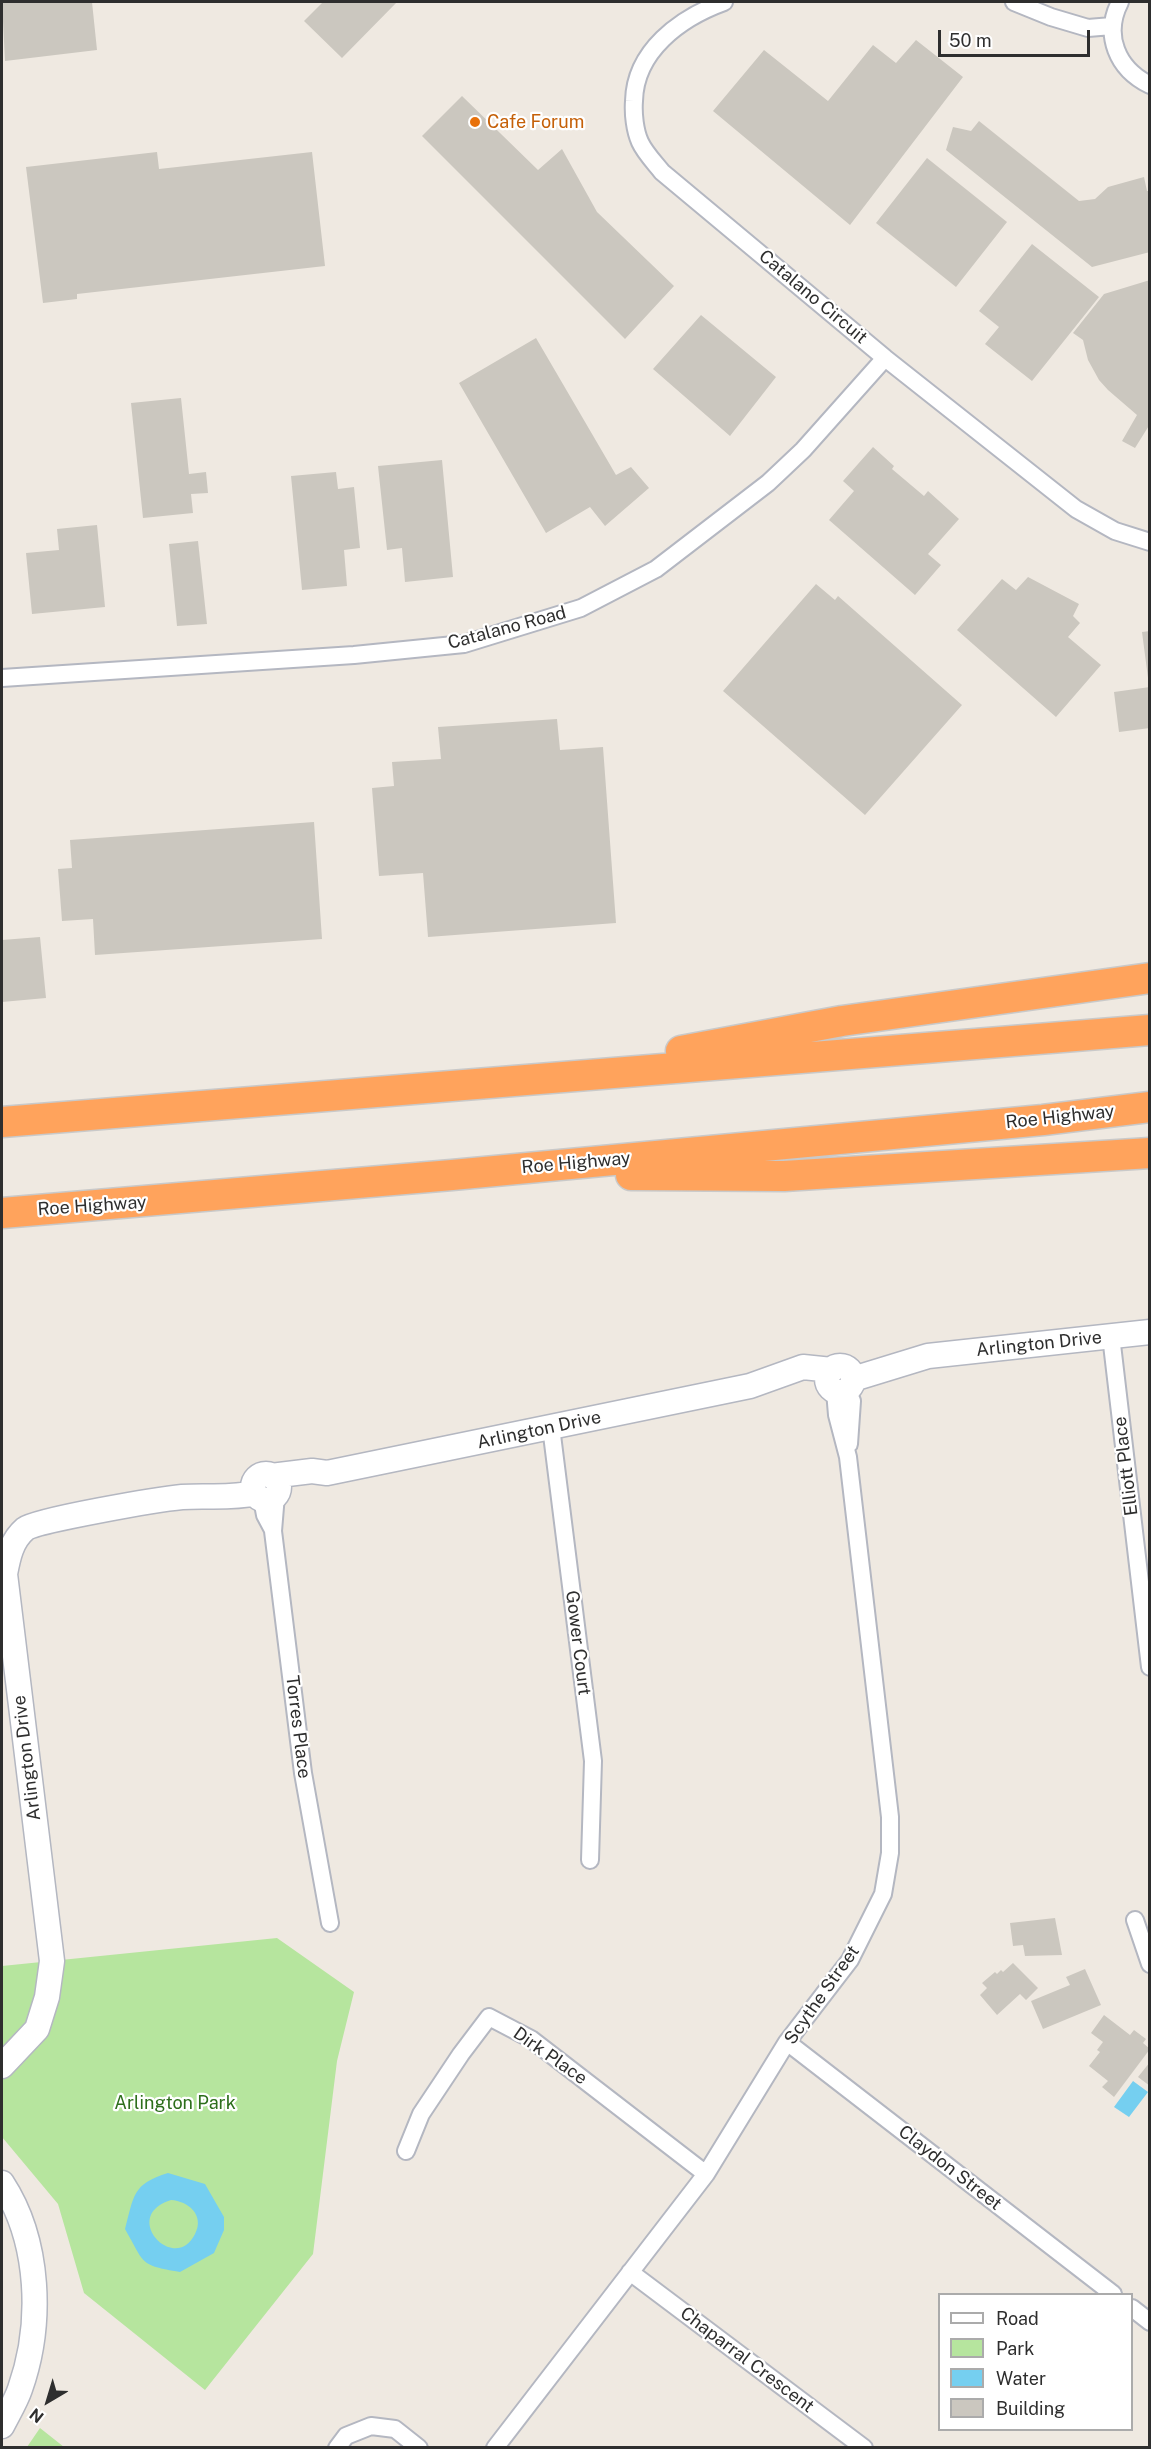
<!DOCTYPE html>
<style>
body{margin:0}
#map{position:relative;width:1151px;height:2449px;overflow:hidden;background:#efe9e1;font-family:"Public Sans",sans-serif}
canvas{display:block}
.frame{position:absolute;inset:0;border:3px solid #2e2e2e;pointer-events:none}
.legend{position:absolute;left:938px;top:2293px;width:195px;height:138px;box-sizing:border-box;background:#fff;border:2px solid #ababab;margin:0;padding:8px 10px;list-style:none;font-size:18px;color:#2e2e2e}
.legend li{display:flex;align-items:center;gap:12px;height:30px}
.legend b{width:30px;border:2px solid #ababab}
.north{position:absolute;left:18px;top:2371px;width:60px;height:60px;-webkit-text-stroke:4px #fff;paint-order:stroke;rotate:218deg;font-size:16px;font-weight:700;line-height:24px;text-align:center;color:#2e2e2e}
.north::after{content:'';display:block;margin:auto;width:21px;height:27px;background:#2e2e2e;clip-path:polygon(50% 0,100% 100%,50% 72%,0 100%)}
.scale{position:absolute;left:938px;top:30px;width:152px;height:27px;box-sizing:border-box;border:3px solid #2e2e2e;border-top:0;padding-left:8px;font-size:18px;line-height:21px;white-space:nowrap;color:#2e2e2e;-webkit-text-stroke:4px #fff;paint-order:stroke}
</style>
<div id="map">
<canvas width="1151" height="2449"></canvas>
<div class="frame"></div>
<ul class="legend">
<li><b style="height:8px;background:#fff"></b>Road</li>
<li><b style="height:16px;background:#b6e59e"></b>Park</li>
<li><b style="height:16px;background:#75cff0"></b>Water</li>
<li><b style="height:16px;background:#cbc7bf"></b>Building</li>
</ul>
<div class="north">N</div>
<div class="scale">50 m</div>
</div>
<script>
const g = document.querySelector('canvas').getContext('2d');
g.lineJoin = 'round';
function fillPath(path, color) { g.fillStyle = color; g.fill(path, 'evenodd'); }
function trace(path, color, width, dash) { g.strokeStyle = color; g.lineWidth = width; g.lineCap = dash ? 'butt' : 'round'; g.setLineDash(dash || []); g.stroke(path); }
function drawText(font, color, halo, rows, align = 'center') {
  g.font = font + ' "Public Sans",sans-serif'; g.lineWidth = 4.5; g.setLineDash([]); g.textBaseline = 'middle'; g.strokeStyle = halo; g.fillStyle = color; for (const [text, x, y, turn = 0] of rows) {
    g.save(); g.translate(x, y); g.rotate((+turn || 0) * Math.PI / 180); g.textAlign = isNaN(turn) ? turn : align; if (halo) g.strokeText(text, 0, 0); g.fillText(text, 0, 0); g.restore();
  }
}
fillPath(new Path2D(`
 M277 1938 354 1992 337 2061 313 2254 205 2390 84 2293 58 2204 2 2137V1966Z
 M40 2428 64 2447H27Z`), '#b6e59e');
fillPath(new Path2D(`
 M1133 2081 1148 2092 1129 2117 1114 2107Z
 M168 2173 205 2184 224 2217V2230L214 2253 180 2272C139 2265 145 2264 125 2229 134 2196 132 2184 168 2173ZM171 2200C188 2201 205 2215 195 2234 175 2275 119 2216 171 2200Z`), '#75cff0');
fillPath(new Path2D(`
 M2 2H92L97 50 5 61Z
 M323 2H397L342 58 304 21Z
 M916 40 963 77 850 225 713 111 764 50 828 101 873 45 896 63Z
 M462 96 538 170 562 149 597 212 674 286 625 339 422 136Z
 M979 121 1079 201 1095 199 1108 187 1144 177 1147 191H1150V252L1092 267 946 150 953 127 971 131Z
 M157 152 159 169 312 152 325 266 77 294V299L43 303 26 167Z
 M927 158 1007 222 956 287 876 223Z
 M1032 244 1099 297 1032 381 985 344 999 327 979 311Z
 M1150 280V424L1135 448 1122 441 1137 415 1108 390 1099 380 1088 360 1083 340 1073 333 1104 294Z
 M701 315 776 377 730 436 653 369Z
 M536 338 616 475 631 467 649 488 605 526 590 507 546 533 459 383Z
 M181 398 189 474 206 472 208 493 191 494 193 513 143 518 131 403Z
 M873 447 894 466 892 469 924 496 928 491 959 519 928 554 941 565 915 595 829 520 854 491 843 481Z
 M442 460 453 577 405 582 402 548 387 550 378 466Z
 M336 472 338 489 354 487 360 548 344 550 347 586 302 590 291 476Z
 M97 525 105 607 32 614 26 553 59 550 57 529Z
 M198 541 207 624 177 626 169 544Z
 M1028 577 1079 604 1073 616 1080 623 1068 637 1101 665 1056 717 957 630 1002 579 1016 590Z
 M816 584 835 600 838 596 962 705 865 815 723 691Z
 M1150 631V678H1148L1142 632Z
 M1150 687V728L1119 732 1114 692Z
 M557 719 560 750 603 747 616 923 428 937 423 873 379 876 372 788 394 786 392 762 441 759 438 727Z
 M314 822 322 939 95 955 93 919 62 921 58 869 72 868 70 840Z
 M40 937 46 998 2 1002V940Z
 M1055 1918 1062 1955 1025 1956 1023 1945 1013 1946 1010 1923Z
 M1013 1963 1038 1988 1026 2000 1020 1994 997 2015 980 1995 987 1988 982 1983 995 1972 997 1974 1001 1970 1003 1972Z
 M1085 1969 1101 2005 1043 2029 1031 2001 1070 1985 1066 1977Z
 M1104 2015 1130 2035 1134 2030 1146 2039 1143 2043 1150 2049 1114 2097 1102 2087 1108 2081 1089 2066 1100 2052 1097 2050 1103 2042 1091 2033Z
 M1150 2062V2086L1138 2077Z`), '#cbc7bf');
const street = new Path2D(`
 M724 2C680 18 635 51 634 101 633 114 635 131 640 142 645 153 655 163 662 172L885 358 1076 509 1115 531 1150 542
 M1014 2 1051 17 1088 28 1112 26
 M1120 2C1103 35 1117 69 1150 85
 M2 678 354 655 464 644 581 608 656 569 768 483 803 450 885 358
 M1111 1336 1150 1667
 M847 1390 852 1401 849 1444
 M551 1427 593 1761 590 1860
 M276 1495 273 1531 303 1773 330 1923
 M262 1499 265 1515 273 1530
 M1135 1920 1150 1964
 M787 2042 1113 2294
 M406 2151 421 2114 461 2054 489 2017 531 2039 706 2174
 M630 2272 864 2448
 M1132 2308 1150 2322
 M337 2448 346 2436 371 2426 395 2429 419 2448
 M495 2448 706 2174 787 2042 850 1960 883 1894 890 1853V1817L848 1457 837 1415 835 1391`);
const secondary = new Path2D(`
 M827 1379a13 13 0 1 1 26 0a13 13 0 1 1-26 0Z
 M853 1379 928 1356 1150 1332
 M253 1487a13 13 0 1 1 26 0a13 13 0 1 1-26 0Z
 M271 1476 312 1471 327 1473 750 1386 803 1367 832 1370
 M2 2066 37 2029 47 1997 52 1961 5 1574C8 1558 11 1541 25 1529 37 1520 160 1499 182 1497 206 1495 230 1499 255 1493
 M2 2183C40 2241 43 2324 20 2389 16 2401 8 2414 2 2426`);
const highway = new Path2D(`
 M681 1051 842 1021 1150 978
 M2 1122 1150 1030
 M631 1175 784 1176 1150 1153
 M2 1213 452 1175 1043 1120 1150 1107`);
trace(street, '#b4b7c1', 20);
trace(secondary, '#b4b7c1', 27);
trace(highway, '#c9c9c9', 33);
trace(street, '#fff', 16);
trace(secondary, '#fff', 24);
trace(highway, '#ffa35c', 30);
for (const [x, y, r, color] of [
 [475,122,6,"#e8710a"]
]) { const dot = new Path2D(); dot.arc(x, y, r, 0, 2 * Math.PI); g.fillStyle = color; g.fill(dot); trace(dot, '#fff', 2); }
drawText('18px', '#c56008', '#fff', [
 ["Cafe Forum",487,122]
], 'left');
drawText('18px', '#2e2e2e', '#fff', [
 ["Catalano Circuit",813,297,40],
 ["Catalano Road",507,628,-15],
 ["Roe Highway",1060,1117,-6],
 ["Roe Highway",576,1163,-5],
 ["Roe Highway",92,1206,-4],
 ["Arlington Drive",1039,1344,-6],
 ["Arlington Drive",539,1430,-12],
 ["Elliott Place",1126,1466,-97],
 ["Gower Court",578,1643,83],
 ["Torres Place",298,1727,83],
 ["Arlington Drive",27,1758,-97],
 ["Scythe Street",822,1995,-55],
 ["Dirk Place",550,2056,35],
 ["Claydon Street",950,2168,38],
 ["Chaparral Crescent",747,2360,37]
]);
drawText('18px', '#2c6e1b', '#fff', [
 ["Arlington Park",175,2103]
]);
</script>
